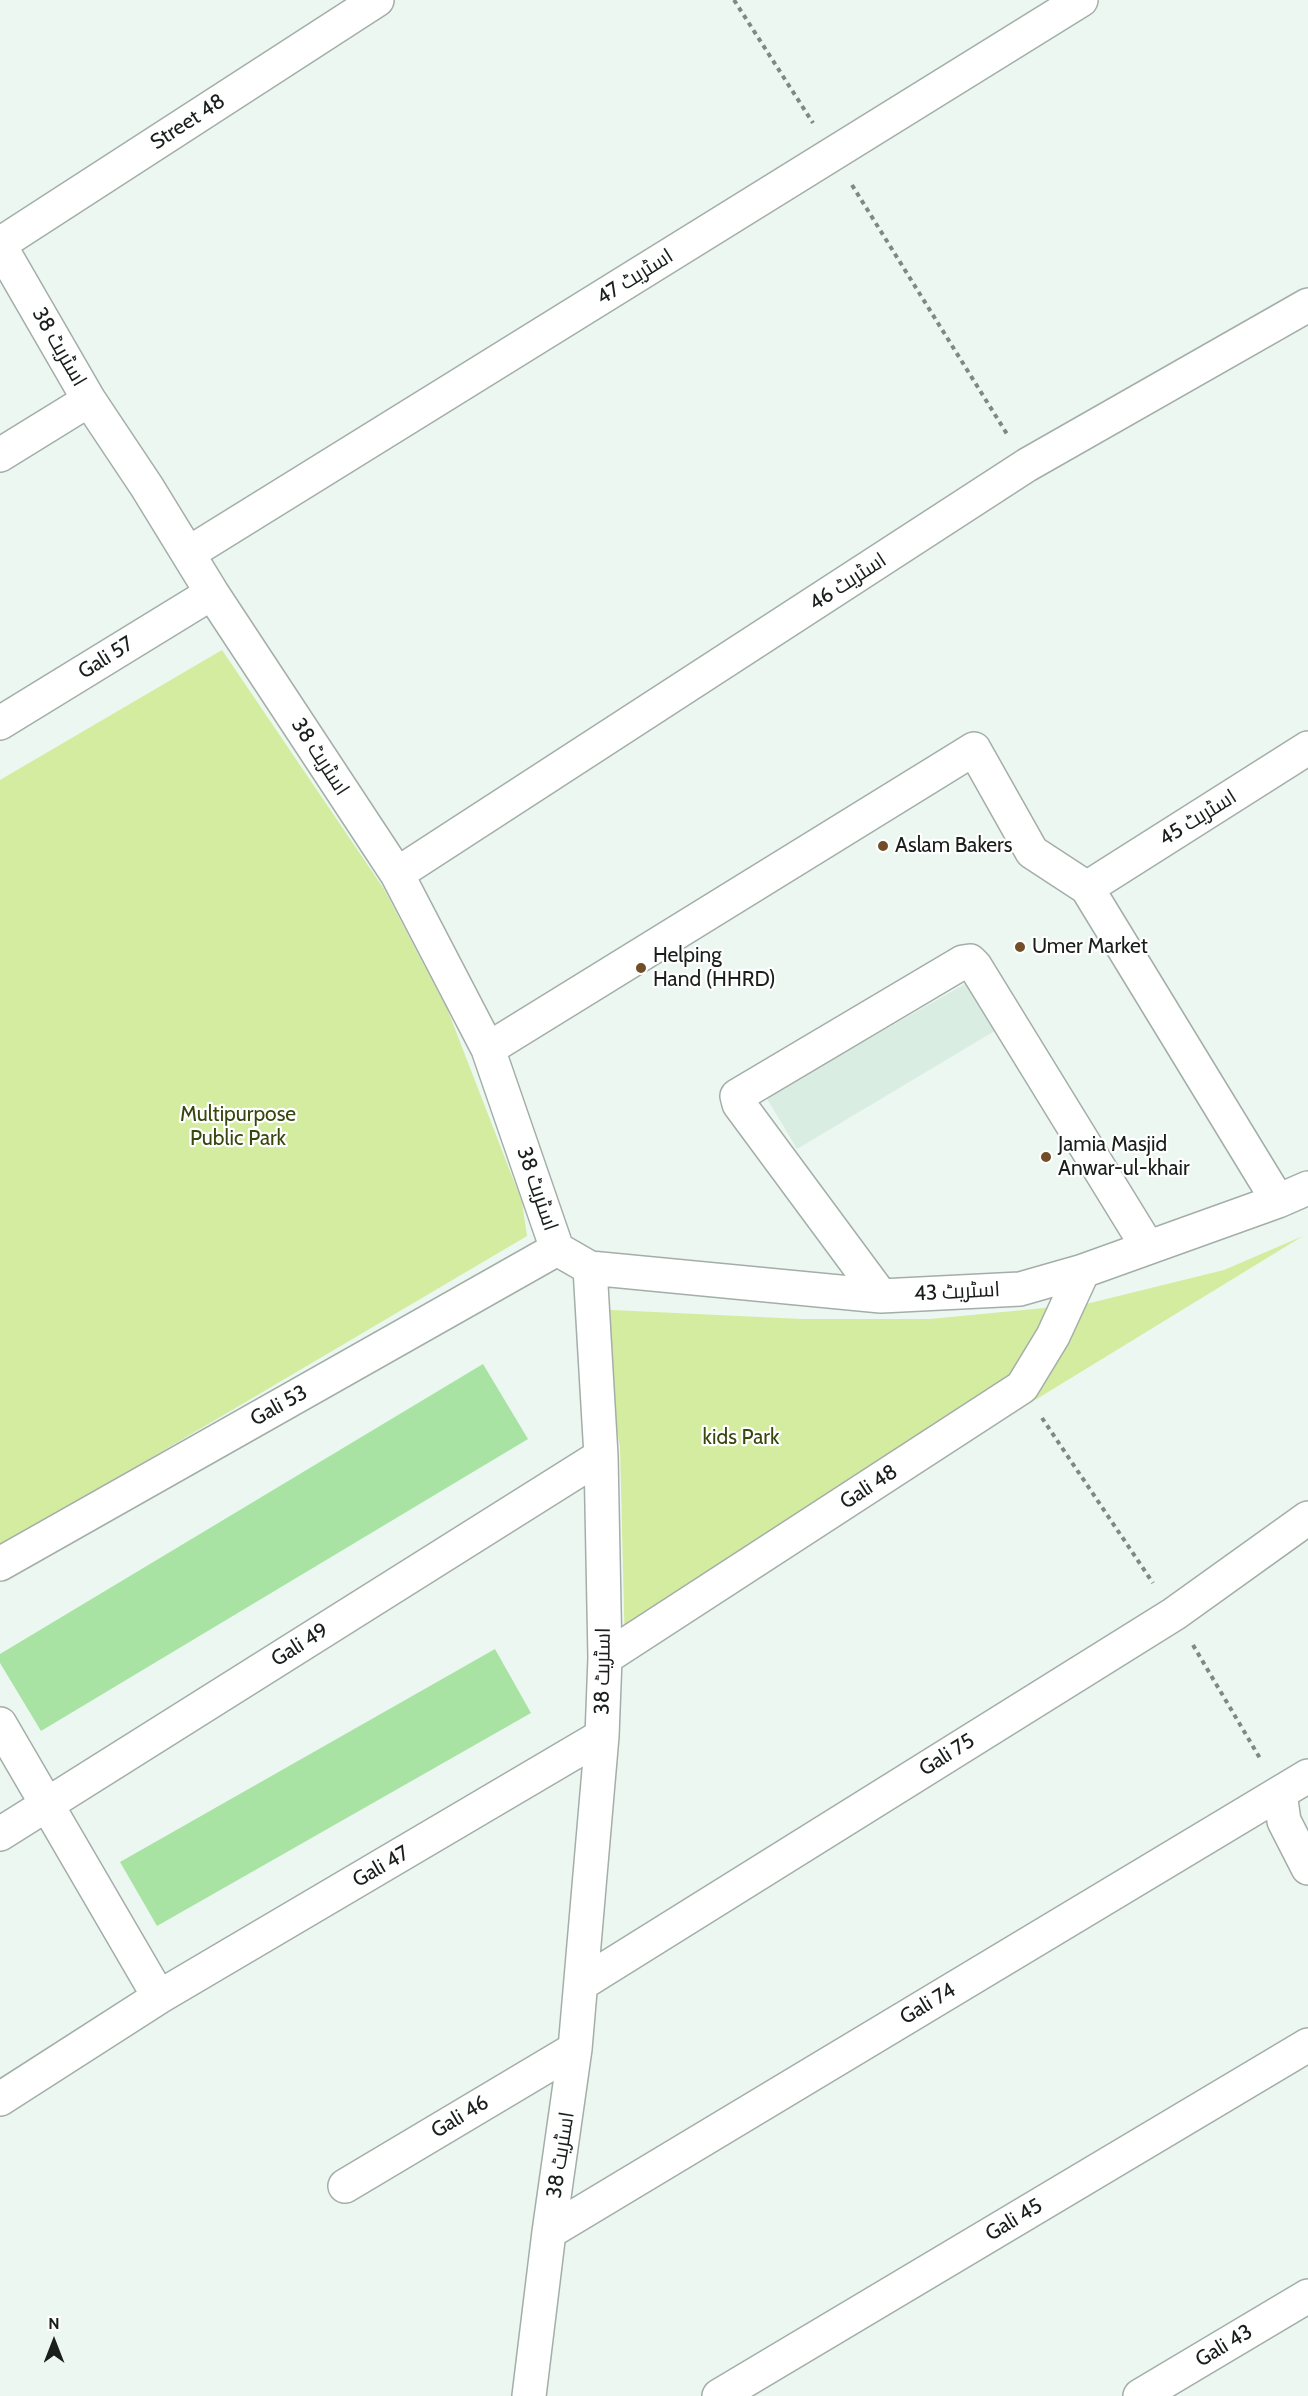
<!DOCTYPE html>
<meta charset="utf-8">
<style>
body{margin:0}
#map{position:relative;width:1308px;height:2396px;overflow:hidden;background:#ecf7f1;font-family:Cabin,sans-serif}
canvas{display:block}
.north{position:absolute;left:24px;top:2312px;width:60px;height:60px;-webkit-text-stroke:4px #fff;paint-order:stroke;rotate:0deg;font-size:16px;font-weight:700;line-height:24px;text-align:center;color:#1a1e1c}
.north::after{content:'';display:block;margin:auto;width:21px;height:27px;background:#1a1e1c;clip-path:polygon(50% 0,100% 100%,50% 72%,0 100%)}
</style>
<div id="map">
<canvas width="1308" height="2396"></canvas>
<div class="north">N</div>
</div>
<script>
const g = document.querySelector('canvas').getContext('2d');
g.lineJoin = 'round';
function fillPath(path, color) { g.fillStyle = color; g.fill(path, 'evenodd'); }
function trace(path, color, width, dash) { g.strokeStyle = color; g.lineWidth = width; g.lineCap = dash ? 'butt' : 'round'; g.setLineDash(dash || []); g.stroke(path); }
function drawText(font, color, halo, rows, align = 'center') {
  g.font = font + ' Cabin,Cairo,sans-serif'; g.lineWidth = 4.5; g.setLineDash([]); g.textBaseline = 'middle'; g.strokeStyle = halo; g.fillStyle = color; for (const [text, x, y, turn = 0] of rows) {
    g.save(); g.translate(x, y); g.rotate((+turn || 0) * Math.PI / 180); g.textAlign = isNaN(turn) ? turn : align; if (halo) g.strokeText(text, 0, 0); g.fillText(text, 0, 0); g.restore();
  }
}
fillPath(new Path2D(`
 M972 980 998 1029 797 1149 766 1097Z`), '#daede2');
fillPath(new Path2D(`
 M222 650 384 889 448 1011 522 1202 527 1236 0 1547V780Z
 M1303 1236 625 1651 620 1446 591 1309 802 1319H930L1086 1304 1224 1270Z`), '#d3ec9f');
fillPath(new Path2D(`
 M483 1364 528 1439 41 1731 0 1663V1654Z
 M495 1649 531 1713 157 1926 120 1862Z`), '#a9e3a3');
const street = new Path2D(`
 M0 244 377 0
 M0 246 89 400 147 487 212 593 397 874 488 1049 557 1249 590 1268 601 1456 605 1658 602 1736 575 2049 549 2232 529 2396
 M0 455 89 400
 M189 553 1081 0
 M0 723 212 593
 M397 874 1027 465 1308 305
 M1087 888 1308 748
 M488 1049 974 749 1032 852 1087 888 1278 1201
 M590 1268 881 1296 1020 1289 1083 1271 1278 1201 1308 1188
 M881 1296 739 1104 737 1096 963 962 970 961 975 966 1147 1246
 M0 1564 557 1249
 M605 1658 1022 1387 1053 1336 1083 1271
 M0 1724 159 1997
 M1280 1793 1284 1821 1308 1868
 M0 1834 601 1456
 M581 1984 1174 1614 1308 1518
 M0 2099 159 1997 602 1736
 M345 2186 575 2049
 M549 2232 1308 1776
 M719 2396 1308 2045
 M1140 2396 1308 2296`);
trace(street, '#a4aea8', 36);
trace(new Path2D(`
 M734 0 813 123
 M852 185 1007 434
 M1042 1418 1153 1583
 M1193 1645 1261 1760`), '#818884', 4, [4.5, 4.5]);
trace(street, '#fff', 33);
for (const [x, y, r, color] of [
 [883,846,6,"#714e27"],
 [1020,947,6,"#714e27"],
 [641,968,6,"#714e27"],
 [1046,1157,6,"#714e27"]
]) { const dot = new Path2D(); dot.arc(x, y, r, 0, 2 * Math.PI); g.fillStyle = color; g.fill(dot); trace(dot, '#fff', 2); }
drawText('21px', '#1a1e1c', '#fff', [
 ["Street 48",188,122,-33],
 ["اسٹریٹ 47",635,277,-32],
 ["اسٹریٹ 38",59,347,60],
 ["اسٹریٹ 46",848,582,-33],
 ["Gali 57",106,658,-32],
 ["اسٹریٹ 38",320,757,57],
 ["اسٹریٹ 45",1198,818,-32],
 ["اسٹریٹ 38",537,1189,71],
 ["اسٹریٹ 43",957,1292,-3],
 ["Gali 53",279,1406,-29],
 ["Gali 48",869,1487,-33],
 ["Gali 49",300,1645,-32],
 ["اسٹریٹ 38",603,1671,-89],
 ["Gali 75",947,1755,-32],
 ["Gali 47",381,1867,-30],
 ["Gali 74",928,2004,-31],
 ["Gali 46",460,2117,-31],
 ["اسٹریٹ 38",561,2155,-81],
 ["Gali 45",1014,2220,-31],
 ["Gali 43",1224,2346,-31]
]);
drawText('21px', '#1a1e1c', '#fff', [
 ["Aslam Bakers",895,846],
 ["Umer Market",1032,947],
 ["Helping",653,956],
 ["Hand (HHRD)",653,980],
 ["Jamia Masjid",1058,1145],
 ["Anwar-ul-khair",1058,1169]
], 'left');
drawText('21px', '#38470e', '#fff', [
 ["Multipurpose",238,1115],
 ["Public Park",238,1139],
 ["kids Park",741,1438]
]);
</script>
